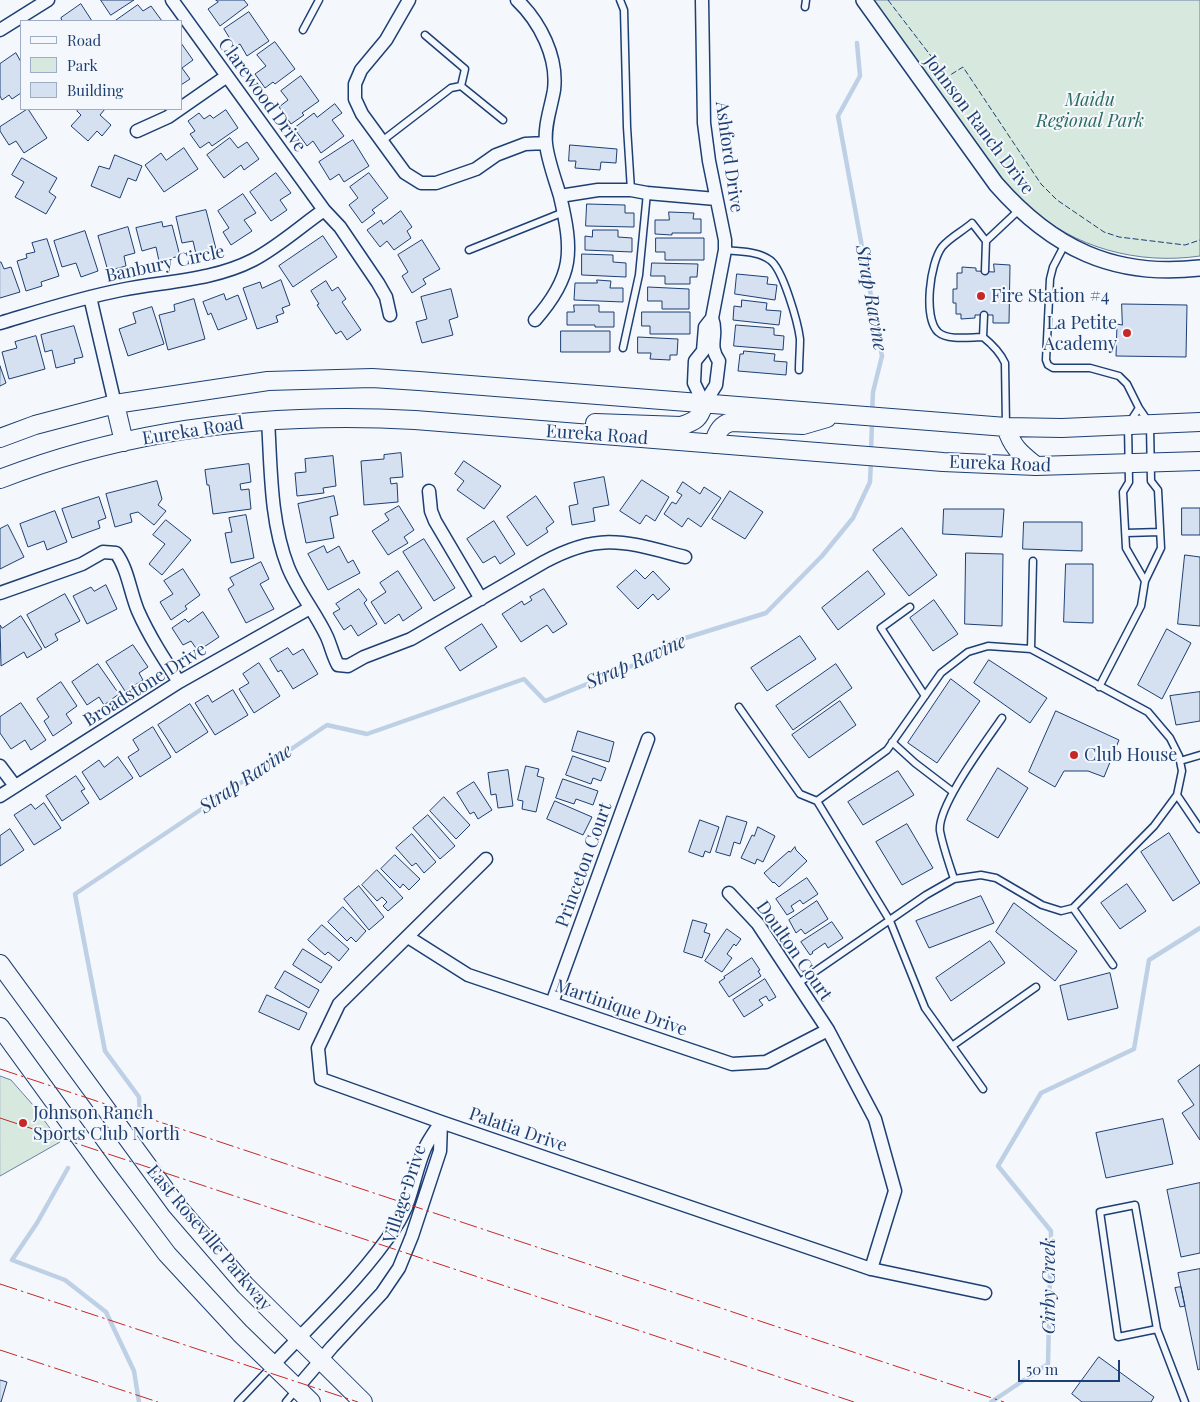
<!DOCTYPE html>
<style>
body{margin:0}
#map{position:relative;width:1200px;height:1402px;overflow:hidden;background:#f4f7fb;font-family:"Playfair Display",serif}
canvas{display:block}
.legend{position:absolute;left:20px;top:20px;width:162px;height:90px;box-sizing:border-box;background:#f4f7fb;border:1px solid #9eadc5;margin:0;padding:6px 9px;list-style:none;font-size:15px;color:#1d3f73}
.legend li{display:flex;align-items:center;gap:10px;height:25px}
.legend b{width:25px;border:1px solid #9eadc5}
.scale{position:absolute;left:1018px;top:1360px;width:102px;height:22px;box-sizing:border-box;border:2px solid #1d3f73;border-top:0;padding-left:6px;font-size:15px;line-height:18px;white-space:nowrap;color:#1d3f73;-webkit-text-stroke:4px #f4f7fb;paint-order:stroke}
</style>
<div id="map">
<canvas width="1200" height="1402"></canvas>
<ul class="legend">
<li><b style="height:6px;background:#f4f7fb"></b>Road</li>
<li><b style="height:14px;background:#d7e8df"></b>Park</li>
<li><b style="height:14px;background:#d5e0f0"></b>Building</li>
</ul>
<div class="scale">50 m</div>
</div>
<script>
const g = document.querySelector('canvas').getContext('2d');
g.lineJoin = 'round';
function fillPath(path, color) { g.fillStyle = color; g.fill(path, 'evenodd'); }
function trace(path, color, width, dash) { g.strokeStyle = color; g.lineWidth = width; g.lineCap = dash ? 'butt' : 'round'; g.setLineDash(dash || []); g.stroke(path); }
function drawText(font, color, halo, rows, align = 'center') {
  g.font = font + ' "Playfair Display",serif'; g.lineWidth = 4; g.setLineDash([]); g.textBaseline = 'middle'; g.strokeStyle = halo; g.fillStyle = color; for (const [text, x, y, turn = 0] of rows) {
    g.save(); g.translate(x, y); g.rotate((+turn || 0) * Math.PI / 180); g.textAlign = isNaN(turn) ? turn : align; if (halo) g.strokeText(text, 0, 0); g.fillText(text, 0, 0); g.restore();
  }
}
const green = new Path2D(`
 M873 0H1200V256C1138 265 1074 248 1028 206 1001 182 981 149 960 120 931 80 902 40 873 0Z
 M0 1076 11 1080 33 1105 60 1142 0 1176Z`);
fillPath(green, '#d7e8df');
trace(green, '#687fa3', 1);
trace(new Path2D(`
 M857 43 860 76 838 116 882 356 873 392 872 413
 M871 453 872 421
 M140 1118 139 1097 105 1051 75 894 327 725 367 734 524 679 545 701 644 661 666 644 766 613 822 556 853 518 870 482 871 461
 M68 1168 37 1223 12 1260 65 1280 106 1312 134 1371 139 1402
 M991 1402 1048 1364 1051 1231 998 1166 1041 1093 1134 1049 1149 960 1200 928`), '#bed0e5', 4.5);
const building = new Path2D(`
 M101 0H134L111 15Z
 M216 0H244L248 5 220 26 208 9 218 2Z
 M81 4 92 21H62L61 18Z
 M138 5 143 11 151 6 162 21H115Z
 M249 12 269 41 247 56 240 44 235 47 224 29Z
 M275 42 295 69 275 84 273 82 265 88 255 74 266 66 257 55Z
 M181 43 193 60 182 68 190 79 181 85Z
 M16 53 21 62V93L12 99 9 95 2 100 0 96V64Z
 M301 76 319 101 302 113 304 115 291 124 279 107 288 100 281 91Z
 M335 104 342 113 332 120 344 136 321 153 313 141 307 146 294 128 314 113 317 117Z
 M28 109 47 138 24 153 16 141 9 145 0 131V127Z
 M79 109H105L100 115 111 125 102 136 97 131 88 141 71 126 81 115 77 111Z
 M226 110 238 128 212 146 209 142 200 148 190 134 195 131 188 121 199 113 204 119 210 115 213 118Z
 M230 138 238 148 247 142 259 159 244 170 241 165 224 178 207 155Z
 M353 140 369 166 344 182 339 174 330 180 319 162Z
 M570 145 617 149 616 163 601 162 600 170 575 168 576 161H569Z
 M184 148 198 169 164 192 145 165 161 153 166 160Z
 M115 155 142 166 136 181 128 178 120 198 91 186 99 166 109 169Z
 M22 158 57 178 49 192 56 197 46 214 15 197 24 182 12 175Z
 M276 173 291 193 280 200 287 210 271 221 250 192Z
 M369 173 388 198 372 210 375 213 362 223 349 205 358 198 350 187Z
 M243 194 256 213 244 220 252 231 231 245 223 232 229 228 218 211Z
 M587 204 625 205V213H634V227L586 226Z
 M206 210 216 249 196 254 193 241 182 243 176 217Z
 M401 211 412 227 407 231 411 238 394 250 387 241 380 247 367 230 381 220 383 224Z
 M669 212 694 213 693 219H701V233H672V235L655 234V220H669Z
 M162 222 163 227 172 225 180 256 159 261 156 247 142 251 136 228Z
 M128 227 135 253 124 256 126 266 108 271 98 236Z
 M593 230H618V237L632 238V252L585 250V236L592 237Z
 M85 231 98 271 81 277 76 263 62 267 54 241Z
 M323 236 337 257 293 287 279 266Z
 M656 238H704V260H665V252H656Z
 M47 239 59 276 41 282 42 286 26 291 17 261 27 258 26 254 35 252 32 243Z
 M422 240 440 269 423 279 426 284 412 293 402 276 408 272 398 255Z
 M582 254 613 255V262L626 263V277L582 275Z
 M0 262H1L4 269 11 267 20 292 0 298Z
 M652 263 698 264 697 277H690V284H665V276H651Z
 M994 264 1010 265 1009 323H993V315H975V318L961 319V314H956V303H953V289H957V273H962V267L976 268V271L994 272Z
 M737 274 768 277 767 284 777 285 775 300 735 294Z
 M281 280 290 305 282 308 284 313 276 316 278 322 257 329 243 288 260 282 262 288Z
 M597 280 611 281 610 288H623V302L574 300 575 283H597Z
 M326 281 332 291 338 287 346 299 342 302 361 330 347 340 341 331 336 334 317 305 319 304 311 291Z
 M648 287 689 289V309H662V301H648Z
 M451 289 458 317 449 320 453 335 422 343 416 322 427 319 421 297Z
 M224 294 226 300 238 295 247 319 218 330 211 313 208 315 203 302Z
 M194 299 205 339 168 350 159 315 175 311 174 305Z
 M742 300 767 303 766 310 781 311 779 325 733 320 734 306 741 307Z
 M1122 304 1187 305 1186 357 1116 356 1117 324 1122 325Z
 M574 305H599V312H614V327H595V325H567V312H574Z
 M152 307 164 344 128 356 119 329 136 323 133 313Z
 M642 312H690V334H650V326H642Z
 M736 325 774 328V335L784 336 783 350 734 346Z
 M74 326 83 357 74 359 75 363 56 368 52 350 45 352 41 335Z
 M561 331H610V352H561Z
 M36 336 45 369 9 379 2 352 17 348 15 342Z
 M638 337 678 339 677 355H670V360L650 359 651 353H638Z
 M744 351 775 354 774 361 787 362 786 375 738 371 740 354H743Z
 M0 366 6 383 0 386Z
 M401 453 403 477 390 478 391 484 397 483 398 502 364 505 361 461 384 459V455Z
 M333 456 336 486 323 488 324 493 297 496 295 473 306 472 305 459Z
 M464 461 501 486 484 509 457 490 464 481 455 474Z
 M249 464 251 482 240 484 241 490 249 489 251 509 213 514 209 485H207L205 470Z
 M604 477 609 505 593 508 595 521 572 525 569 506 578 504 574 483Z
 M642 480 669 497 655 521 646 515 640 524 620 511Z
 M157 481 162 499 158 505 166 511 154 525 138 512 130 514 132 522 115 527 106 494Z
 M683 482 700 494 704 487 721 498 701 527 688 518 682 527 664 514 672 502 676 504 682 495 677 492Z
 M730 491 763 512 745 539 712 519Z
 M334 496 338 515 330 517 334 538 306 543 298 504Z
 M536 496 554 522 546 528 548 532 527 546 507 517Z
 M99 497 106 518 98 521 100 528 72 538 62 509Z
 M399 506 414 530 404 537 408 543 388 555 372 531 389 520 385 514Z
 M1182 508H1200V535H1182Z
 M944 509H1004L1002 537 943 534Z
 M55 511 67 542 47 550 44 541 28 547 20 524Z
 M246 515 254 558 231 563 225 533 232 532 229 518Z
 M166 520 191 540 162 575 149 564 165 544 153 535Z
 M494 521 515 554 500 564 495 556 483 563 467 539Z
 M1024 522H1082V551L1023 549Z
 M8 525 24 557 0 569V529Z
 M902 528 937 575 909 596 873 550Z
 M424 539 455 588 434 601 403 552Z
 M324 546 327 553 339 546 348 563 353 560 360 573 328 590 308 554Z
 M966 553 1003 554 1002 626 965 624Z
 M1185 555 1200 557V626L1178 624Z
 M261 562 269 579 260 584 274 609 246 623 228 589 234 585 230 578Z
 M1066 564H1093V623L1064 622Z
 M183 569 200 595 185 606 187 609 171 620 160 602 173 594 164 581Z
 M636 570 645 579 653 571 670 589 658 600 653 594 638 609 617 587Z
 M398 571 422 608 403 621 399 614 385 624 371 602 386 592 380 583Z
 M868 571 885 594 838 630 822 608Z
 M106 585 117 609 87 624 73 596 91 587 94 591Z
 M359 589 367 600 364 603 377 624 358 636 351 625 344 630 333 613 340 609 336 604Z
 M544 589 567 624 553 633 547 625 521 642 502 614 522 601 524 605 532 600 530 597Z
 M65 594 80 621 55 634 58 640 45 648 27 615Z
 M934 600 958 634 933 651 910 618Z
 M203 612 219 637 198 651 191 641 183 645 172 628 185 619 188 622Z
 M21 616 42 649 27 658 24 652 1 666 0 625 2 628Z
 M482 624 497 647 460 671 445 648Z
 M1167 629 1191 643 1162 699 1138 685Z
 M800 636 816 659 767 691 751 668Z
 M133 645 148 667 139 673 143 680 125 691 106 662Z
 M288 648 293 655 303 649 318 674 293 689 281 670 278 672 270 659Z
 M989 660 1047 698 1030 723 974 683Z
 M259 663 280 696 254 713 239 689 249 683 243 674Z
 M98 664 119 694 104 705 99 697 87 705 72 682Z
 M836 664 852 688 793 730 776 706Z
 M951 679 980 701 937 763 908 743Z
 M61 682 77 706 66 714 72 723 53 736 44 721 49 717 37 699Z
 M233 690 248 715 215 735 195 703 208 695 212 702Z
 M1200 692V721L1176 725 1170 696Z
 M840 701 856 725 809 758 792 735Z
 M21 703 46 740 31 750 25 740 11 749 0 733V717Z
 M190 704 208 732 176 753 158 725Z
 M1056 711 1119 740 1104 777 1088 771H1064L1055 787 1029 772Z
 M153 727 171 757 140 777 128 757 139 750 133 740Z
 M578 731 614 742 609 762 572 751Z
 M573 756 606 768 601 781 593 778 591 784 566 775Z
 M118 757 133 778 100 800 82 772 99 760 104 767Z
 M526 766 539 769 537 776 544 778 536 812 522 809 523 801 518 800Z
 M998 768 1028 788 998 838 967 820Z
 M508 770 513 806 498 808 496 794 491 795 488 773Z
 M898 771 914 795 863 825 848 802Z
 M76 776 85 789 81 791 89 803 62 821 46 796Z
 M563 779 598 791 593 805 576 799 574 804 556 798Z
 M474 782 492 810 478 819 474 812 470 814 457 793Z
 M444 797 470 825 456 839 430 811Z
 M555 801 592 817 583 835 547 819Z
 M44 803 61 828 34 845 14 815 31 804 35 809Z
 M428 815 455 846 440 859 413 828Z
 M727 816 747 822 740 844 734 842 730 856 716 852Z
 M700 820 719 827 710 853 705 851 703 857 689 852Z
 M907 824 933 868 902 885 876 842Z
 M758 827 775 836 763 862 757 859 755 864 741 858 752 835 754 836Z
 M10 829 24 850 0 866V836Z
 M1169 833 1200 883 1173 901 1141 852Z
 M412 834 436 862 424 873 416 863 412 866 396 848Z
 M795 847 796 850 807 861 779 887 774 882 773 883 764 873 789 851 790 852Z
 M395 855 420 879 409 890 403 884 400 888 381 869Z
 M377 870 403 898 388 911 383 906 387 902 382 897 377 901 362 885Z
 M807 878 818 894 803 904 800 900 791 906 794 911 787 915 776 899Z
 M1127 884 1146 911 1120 929 1101 903Z
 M359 886 384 917 369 930 344 899Z
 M981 896 994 923 929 948 916 921Z
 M817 901 828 919 805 934 801 929 796 933 789 920Z
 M1014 903 1077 951 1055 981 996 932Z
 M343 907 366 931 356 942 351 937 347 941 328 922Z
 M693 920 707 924 704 932 710 934 702 958 684 952Z
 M832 922 843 938 828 948 825 943 812 952 813 953 810 955 801 942Z
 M322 925 349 949 339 961 328 952 325 955 308 940Z
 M727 929 741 939 736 946 734 944 727 954 732 958 722 972 705 961Z
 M990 941 1005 963 951 1001 936 978Z
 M303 949 332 967 321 983 293 965Z
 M752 958 760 970 758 971 761 976 729 997 719 982 725 978 724 977Z
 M285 971 319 990 309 1008 275 988Z
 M1110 973 1118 1008 1068 1020 1060 986Z
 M765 979 776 997 769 1001 766 996 759 1000 763 1005 744 1017 733 1000Z
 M267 995 307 1013 299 1030 259 1012Z
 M1200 1065V1140L1182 1113 1194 1105 1178 1081Z
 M1163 1119 1173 1164 1106 1178 1096 1133Z
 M1200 1183V1253L1181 1257 1167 1190Z
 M1200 1269V1369L1198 1370 1178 1273Z
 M1181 1287 1185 1306 1180 1307 1175 1288Z
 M1099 1357 1154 1397 1151 1402H1082L1072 1394Z
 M0 1380 7 1382 1 1402H0Z`);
fillPath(building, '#d5e0f0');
trace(building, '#1d3f73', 1);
const service = new Path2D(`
 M620 0 624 10 627 127 631 190
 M805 7 806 0
 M303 30 319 0
 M425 35 465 69 461 86
 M382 141 451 88 461 86 503 120
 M1065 244 1053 267 1050 279 1046 360 1048 365 1053 368H1090L1119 376 1127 384 1139 408 1150 424 1151 481 1158 490 1161 548 1145 581 1141 606 1099 687
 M469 250 564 212
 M725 250C740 252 758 251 770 260 783 269 798 323 800 339 800 349 799 360 799 370
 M985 271 986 241 1019 210
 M984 315 983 337C993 345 1000 352 1005 363L1006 426
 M983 337C971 337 948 341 938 332 923 317 930 263 942 247 949 238 963 231 972 223L986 241
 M623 348 639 275 647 193
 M1139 408 1128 425 1129 482 1123 492 1126 548 1145 581
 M1126 533 1160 532
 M910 607 881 628 925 696
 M1031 649 1033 561
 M739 707 800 794 817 801 890 921 925 1008 983 1089
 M892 742 915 763 953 792
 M1180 761 1200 755
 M1177 795 1200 829
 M954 879C949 863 943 847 940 831 937 806 987 740 1002 718
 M1073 908 1113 965
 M797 984 926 895 954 879 981 875 996 878 1042 905 1061 911 1073 908 1154 826 1177 795 1182 771 1179 756 1170 738 1148 712 1031 649 988 646 968 652 941 673 887 750 817 801
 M952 1046 1036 987
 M1157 1329 1118 1337 1100 1212 1135 1205 1157 1329 1185 1402
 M238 1402 272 1366
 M286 1402 296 1390`);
const minor = new Path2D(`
 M172 0 324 210 340 227 378 283 386 297 390 315
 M409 0 386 40 361 70 355 84V99L362 114 405 173 421 183H436L476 169 496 155 525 144 546 143
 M517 0C540 22 558 57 554 90 551 108 544 125 546 144 548 161 555 179 560 196L598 190H631L647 193 716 199
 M702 0 704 123 709 161 725 240V250L712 318 705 327 703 351 695 361 694 383 704 404
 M0 30 48 0
 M137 131 168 117 227 76
 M90 297 115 404
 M535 320C574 276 573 251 560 196
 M0 323C40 311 80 298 121 290 165 281 212 281 253 260 278 247 301 226 324 210
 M704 404 716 385 719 361C707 344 719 336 712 318
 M268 420C271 468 270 521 288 567 298 592 316 613 327 637 331 646 333 656 338 665L348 666 364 657 411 639 544 562C601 531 626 542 685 557
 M429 491 431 511 435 521 481 599
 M0 593 82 564 103 552 116 553C128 569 130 592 138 611 149 636 164 659 179 682
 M0 766 15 786
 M0 796 179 682 310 608
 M486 859 339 1004 318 1048 321 1079 441 1122 871 1269 985 1293
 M729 893 758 924 828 1030 875 1119 895 1191 871 1269
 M408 937 468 975 732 1064 766 1062 828 1030
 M552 1003 648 739
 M273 1365C315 1320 362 1278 396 1226 412 1202 414 1173 425 1148 429 1139 436 1130 441 1122L440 1151 412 1236 399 1268 382 1293 332 1347 297 1388`);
const tertiary = new Path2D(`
 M864 0 996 184C1052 248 1114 278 1200 268`);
const secondary = new Path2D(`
 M115 404 124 442
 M595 423 681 426C696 421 699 419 704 404
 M1006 427C1012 447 1020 453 1036 466
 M0 438 35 425 115 404 268 381 372 378 419 381 1006 427 1062 428 1200 422
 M714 444C716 433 720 425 731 422L803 425 827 418
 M0 479C132 428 274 412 415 420L943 462 1036 466 1200 461
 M0 964 177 1206 245 1285 363 1402
 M0 1027 106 1173 167 1254 240 1333 311 1402`);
trace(service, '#1d3f73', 9);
trace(minor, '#1d3f73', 15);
trace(tertiary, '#1d3f73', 18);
trace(secondary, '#1d3f73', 20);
trace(service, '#f4f7fb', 6);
trace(minor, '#f4f7fb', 12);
trace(tertiary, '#f4f7fb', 15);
trace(secondary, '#f4f7fb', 18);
trace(new Path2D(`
 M888 0 947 77 963 67 1041 184 1057 200 1104 232 1119 237 1185 245 1200 240`), '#1d3f73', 1, [6, 2.5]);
trace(new Path2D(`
 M0 1069 1004 1402
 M0 1118 854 1402
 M0 1284 358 1402
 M0 1350 158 1402`), '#c62828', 1, [18, 4, 2.5, 4]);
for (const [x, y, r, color] of [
 [981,296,5,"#c62828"],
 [1127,333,5,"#c62828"],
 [1074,755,5,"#c62828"],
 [23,1123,5,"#c62828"]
]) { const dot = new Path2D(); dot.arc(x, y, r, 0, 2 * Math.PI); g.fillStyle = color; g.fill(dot); trace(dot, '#f4f7fb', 2); }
drawText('18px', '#1d3f73', '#f4f7fb', [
 ["Clarewood Drive",262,95,54],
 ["Johnson Ranch Drive",979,125,53],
 ["Ashford Drive",729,157,82],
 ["Banbury Circle",165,264,-12],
 ["Eureka Road",193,431,-9],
 ["Eureka Road",597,435,4],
 ["Eureka Road",1000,464,2],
 ["Broadstone Drive",145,685,-32],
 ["Princeton Court",584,865,-70],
 ["Doulton Court",794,951,55],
 ["Martinique Drive",621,1008,19],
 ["Palatia Drive",518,1130,19],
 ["Village Drive",405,1194,-72],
 ["East Roseville Parkway",209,1238,50]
]);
drawText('italic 18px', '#2c6c60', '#f4f7fb', [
 ["Maidu",1090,100],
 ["Regional Park",1090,121]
]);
drawText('18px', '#1d3f73', '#f4f7fb', [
 ["Fire Station #4",991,296],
 ["La Petite",1117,323,"right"],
 ["Academy",1117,344,"right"],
 ["Club House",1084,755],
 ["Johnson Ranch",33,1113],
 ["Sports Club North",33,1134]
], 'left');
drawText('italic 19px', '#1d3f73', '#f4f7fb', [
 ["Strap Ravine",871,298,80],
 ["Strap Ravine",636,662,-24],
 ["Strap Ravine",246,779,-34],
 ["Cirby Creek",1049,1286,-90]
]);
</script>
